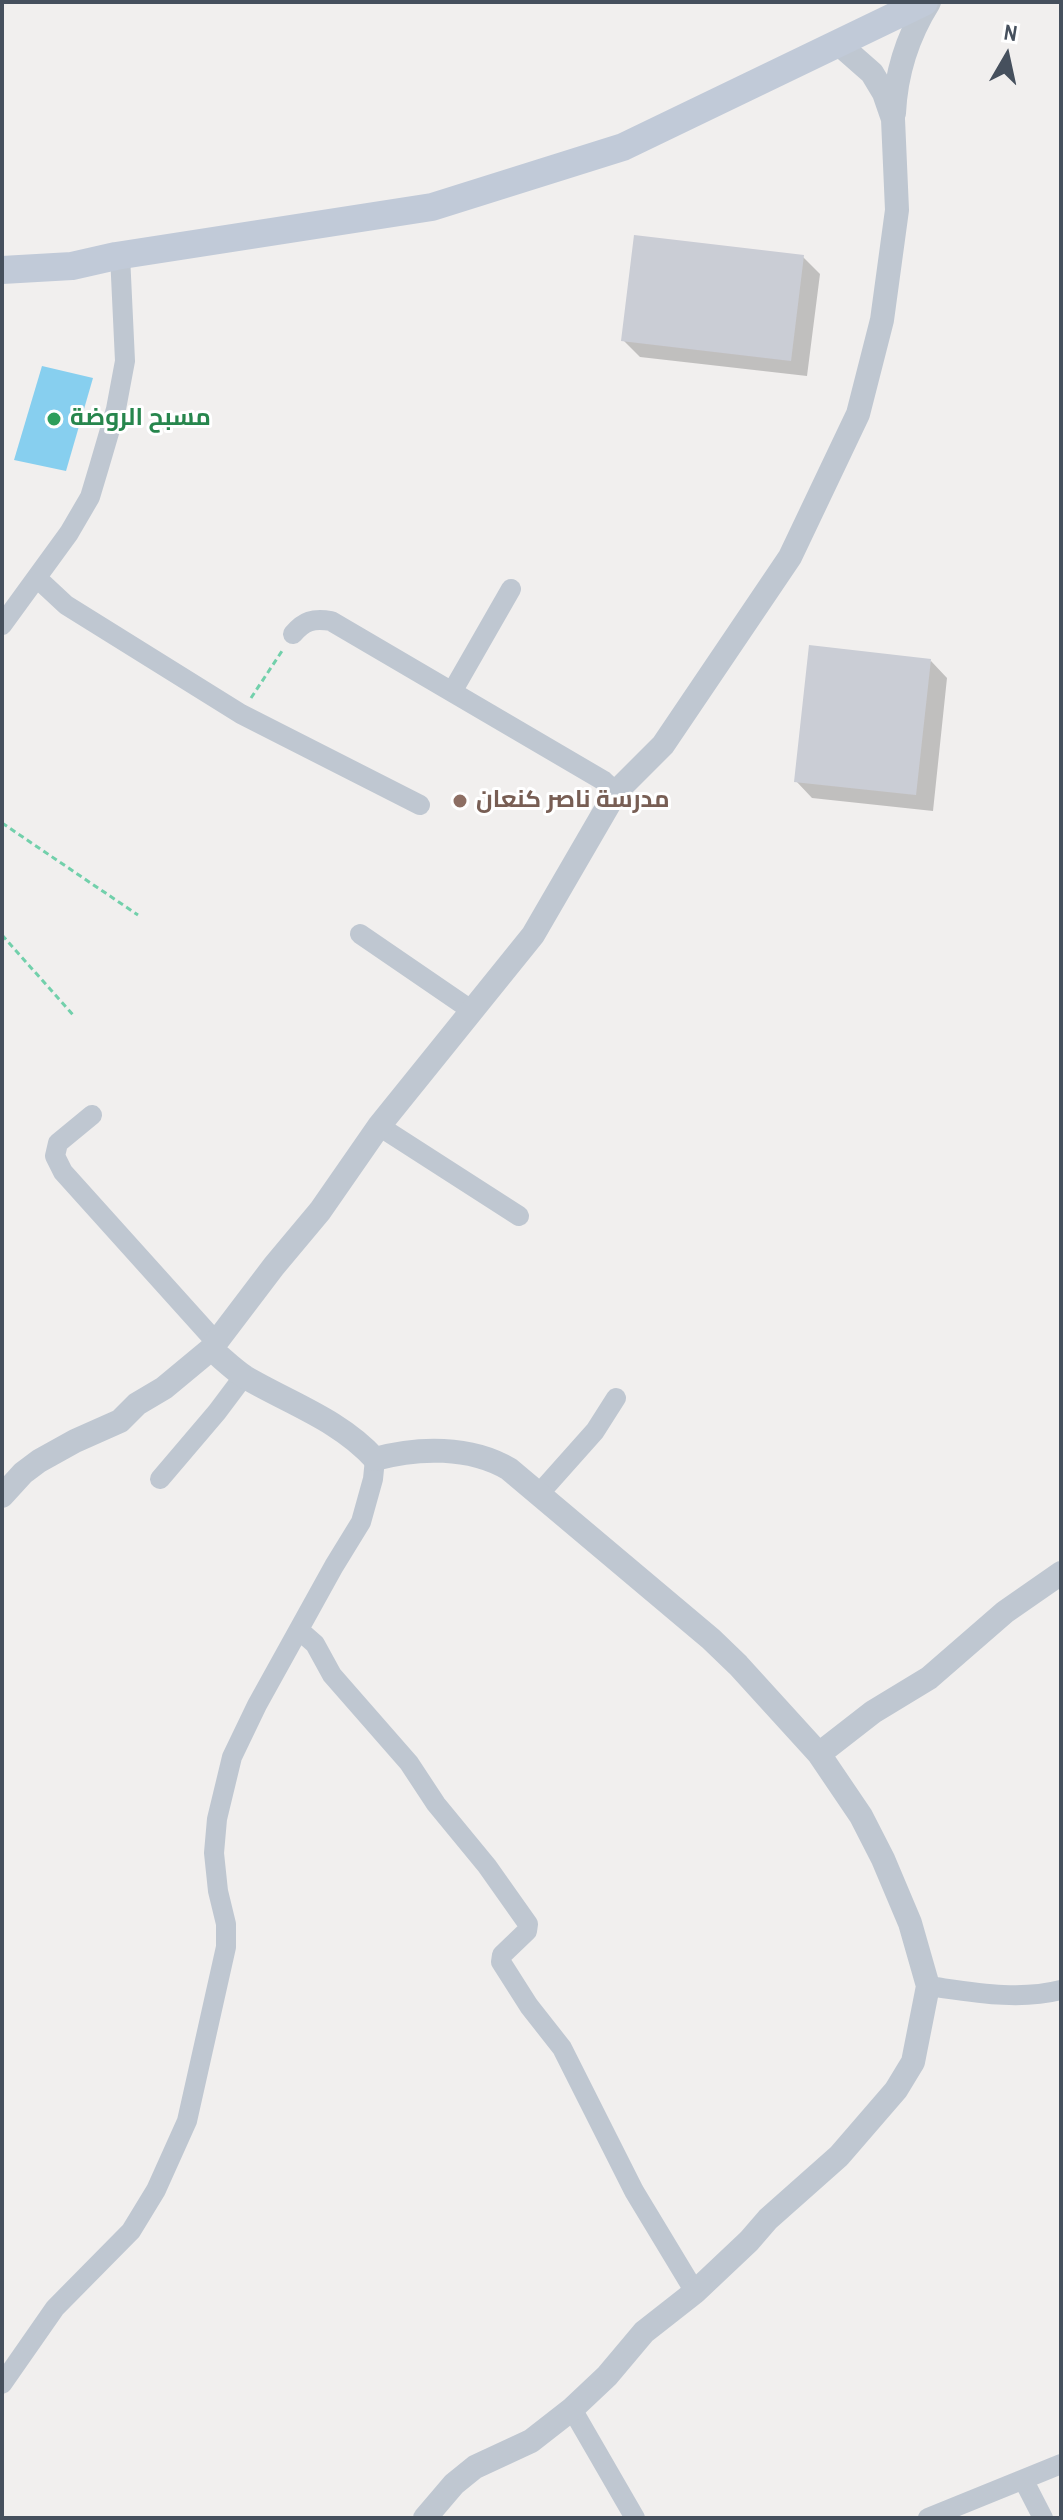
<!DOCTYPE html>
<meta charset="utf-8">
<style>
body{margin:0}
#map{position:relative;width:1063px;height:2520px;overflow:hidden;background:#f1efee;font-family:"Archivo Narrow",sans-serif}
canvas{display:block}
.frame{position:absolute;inset:0;border:4px solid #46505d;pointer-events:none}
.north{position:absolute;left:967px;top:16px;width:80px;height:80px;-webkit-text-stroke:6px #fff;paint-order:stroke;rotate:9deg;font-size:22px;font-weight:700;line-height:32px;text-align:center;color:#46505d}
.north::after{content:'';display:block;margin:auto;width:28px;height:36px;background:#46505d;clip-path:polygon(50% 0,100% 100%,50% 72%,0 100%)}
</style>
<div id="map">
<canvas width="1063" height="2520"></canvas>
<div class="frame"></div>
<div class="north">N</div>
</div>
<script>
const g = document.querySelector('canvas').getContext('2d');
g.lineJoin = 'round';
function fillPath(path, color) { g.fillStyle = color; g.fill(path, 'evenodd'); }
function trace(path, color, width, dash) { g.strokeStyle = color; g.lineWidth = width; g.lineCap = dash ? 'butt' : 'round'; g.setLineDash(dash || []); g.stroke(path); }
function drawText(font, color, halo, rows, align = 'center') {
  g.font = font + ' "Archivo Narrow",Cairo,sans-serif'; g.lineWidth = 6; g.setLineDash([]); g.textBaseline = 'middle'; g.strokeStyle = halo; g.fillStyle = color; for (const [text, x, y, turn = 0] of rows) {
    g.save(); g.translate(x, y); g.rotate((+turn || 0) * Math.PI / 180); g.textAlign = isNaN(turn) ? turn : align; if (halo) g.strokeText(text, 0, 0); g.fillText(text, 0, 0); g.restore();
  }
}
fillPath(new Path2D(`
 M42 366 93 378 66 471 14 460Z`), '#87cfef');
fillPath(new Path2D(`
 M803 257 820 274 807 376 640 357 623 340Z
 M931 661 947 678 933 811 812 798 796 781Z`), '#0003');
fillPath(new Path2D(`
 M634 235 804 255 791 361 621 341Z
 M809 645 931 659 916 795 794 782Z`), '#cacdd5');
trace(new Path2D(`
 M251 698 282 651
 M2 823 138 915
 M2 935 74 1016`), '#72d0ab', 3, [6, 4]);
trace(new Path2D(`
 M37 578 66 605 241 714 420 805
 M2 625 69 533 90 497 99 467 116 409 125 361 120 255
 M293 634C304 621 313 618 331 621L604 781 616 792
 M452 692 511 589
 M360 934 471 1010
 M92 1115 58 1143 55 1156 63 1172 216 1342
 M379 1126 519 1216
 M160 1479 217 1412 244 1376
 M538 1495 595 1431 616 1398
 M299 1630 315 1644 332 1675 409 1763 436 1804 487 1866 528 1924 527 1931 502 1955 501 1962 529 2006 562 2048 634 2191 695 2292
 M928 1986C972 1992 1018 2001 1061 1990
 M2 2384 55 2308 131 2231 156 2190 187 2121 226 1947V1924L218 1891 214 1853 217 1819 232 1757 257 1705 334 1566 361 1522 373 1479 375 1459
 M572 2409 635 2518
 M1024 2481 1043 2518
 M928 2518 1061 2464`), '#bfc7d1', 20);
trace(new Path2D(`
 M894 113C896 72 907 37 929 2
 M211 1349C222 1358 233 1369 245 1377 289 1403 340 1420 375 1459 418 1447 470 1446 509 1469L711 1639 738 1665 819 1754 861 1816 883 1859 910 1923 928 1986 913 2062 896 2090 839 2156 768 2219 749 2241 695 2292 644 2332 607 2376 572 2409 531 2441 475 2467 454 2484 425 2518
 M2 1496 23 1473 39 1461 75 1441 120 1421 137 1404 164 1388 211 1349 274 1266 320 1211 379 1126 533 935 616 792 663 745 790 557 858 414 882 320 897 210 893 119 884 93 872 73 839 44
 M819 1754 873 1712 929 1678 1005 1612 1061 1573`), '#bfc7d1', 24);
trace(new Path2D(`
 M2 270 72 266 116 256 432 207 623 147 924 2`), '#c1cad8', 28);
for (const [x, y, r, color] of [
 [54,419,8,"#2e9e5b"],
 [460,801,8,"#8d6e63"]
]) { const dot = new Path2D(); dot.arc(x, y, r, 0, 2 * Math.PI); g.fillStyle = color; g.fill(dot); trace(dot, '#fff', 3); }
drawText('bold 24px', '#27864d', '#fff', [
 ["مسبح الروضة",70,419]
], 'left');
drawText('bold 24px', '#785e54', '#fff', [
 ["مدرسة ناصر كنعان",476,801]
], 'left');
</script>
